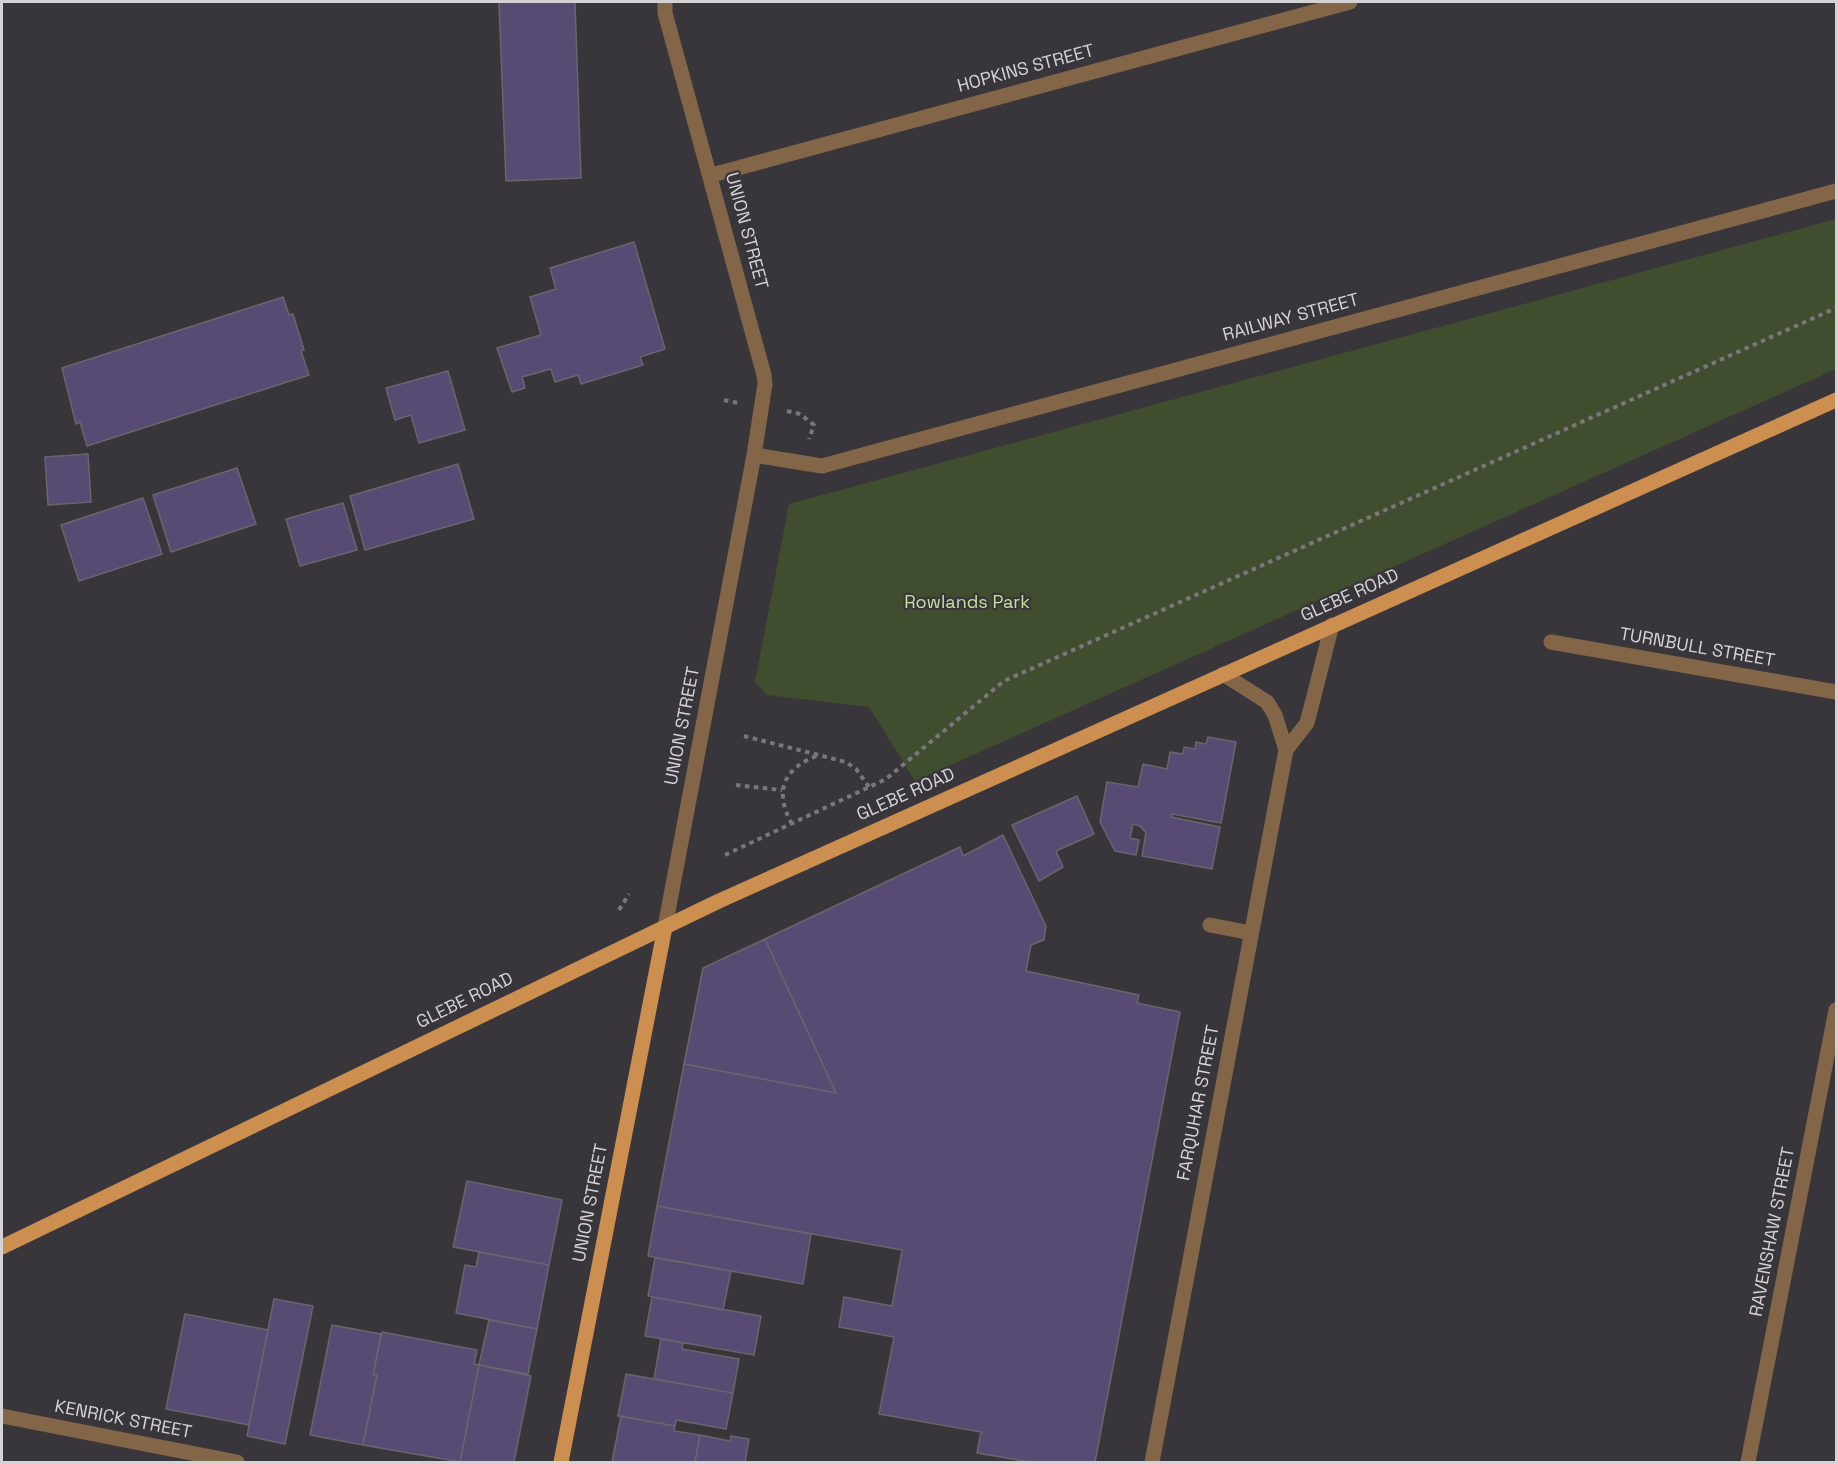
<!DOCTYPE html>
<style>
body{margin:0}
#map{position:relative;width:1838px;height:1464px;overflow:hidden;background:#39363b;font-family:"Space Grotesk",sans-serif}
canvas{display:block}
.frame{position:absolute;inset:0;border:3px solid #d4d2d5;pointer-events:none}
</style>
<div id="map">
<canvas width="1838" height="1464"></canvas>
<div class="frame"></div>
</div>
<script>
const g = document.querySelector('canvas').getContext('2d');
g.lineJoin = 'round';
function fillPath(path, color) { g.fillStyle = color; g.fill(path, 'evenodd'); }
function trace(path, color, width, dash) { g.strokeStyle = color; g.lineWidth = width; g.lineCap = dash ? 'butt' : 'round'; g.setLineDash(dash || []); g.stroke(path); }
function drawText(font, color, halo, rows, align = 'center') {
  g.font = font + ' "Space Grotesk",sans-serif'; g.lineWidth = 4.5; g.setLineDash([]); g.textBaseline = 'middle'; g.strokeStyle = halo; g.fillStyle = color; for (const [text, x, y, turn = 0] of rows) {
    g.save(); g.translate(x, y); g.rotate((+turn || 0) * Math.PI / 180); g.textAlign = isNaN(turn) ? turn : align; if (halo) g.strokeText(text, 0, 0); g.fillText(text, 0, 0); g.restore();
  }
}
fillPath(new Path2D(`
 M1836 219V369L915 781 869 707 767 695 755 682 789 504Z`), '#404d2e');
const building = new Path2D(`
 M499 2H575L581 178 506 181Z
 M634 242 665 349 640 357 643 365 581 384 578 375 555 382 551 369 522 377 525 388 512 392 497 348 541 335 530 297 556 289 550 268Z
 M283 297 289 315 293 314 304 350 301 351 309 375 87 446 80 422 76 424 62 368Z
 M448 371 465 430 419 443 411 415 395 420 386 388Z
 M88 454 91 502 48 505 45 457Z
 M458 464 474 519 365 550 350 496Z
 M237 468 256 524 171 552 153 495Z
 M143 498 162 554 79 581 61 525Z
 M343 503 357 550 300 566 286 519Z
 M1208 737 1236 742 1221 823 1172 814 1171 817 1220 827 1212 869 1142 856 1146 833 1140 826 1133 824 1130 838 1139 840 1136 855 1115 851 1100 822 1107 782 1138 787 1143 764 1167 769 1170 752 1183 754 1184 747 1195 749 1196 742 1206 744Z
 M1077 796 1094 834 1056 851 1063 867 1039 881 1012 825Z
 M1003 835 1046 926 1044 940 1031 945 1026 971 1139 995 1137 1003 1180 1012 1095 1462H1030L977 1453 981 1432 879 1414 894 1337 839 1327 844 1297 892 1306 902 1250 657 1206 684 1064 836 1093 765 939 960 847 963 856Z
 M765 939 804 1024 836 1093 684 1064 703 968Z
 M467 1181 562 1200 549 1265 453 1247Z
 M657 1206 811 1234 803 1284 648 1256Z
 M479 1252 549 1265 537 1329 456 1313 465 1265 476 1267Z
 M655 1258 731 1271 723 1310 648 1296Z
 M652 1297 761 1316 754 1355 645 1336Z
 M274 1299 313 1306 285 1444 247 1436Z
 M185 1314 268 1330 249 1425 166 1409Z
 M489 1320 537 1329 528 1374 479 1365Z
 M332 1325 381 1334 373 1375H377L363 1445 310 1435Z
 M382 1332 477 1350 474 1364 479 1365 460 1462 363 1445 377 1375H373Z
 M661 1339 683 1343 682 1349 739 1359 733 1393 654 1379Z
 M479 1365 531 1376 514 1462H460Z
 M626 1374 733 1393 726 1429 676 1420 675 1426 618 1416Z
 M621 1416 675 1426 674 1431 700 1435 695 1462H612Z
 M700 1435 730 1441 731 1436 749 1439 745 1462H695Z`);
fillPath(building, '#574b74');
trace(building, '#68666c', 1.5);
trace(new Path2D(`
 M724 400 738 403
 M787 411 800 414 814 425 809 439
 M744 736 846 762 856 769 869 787
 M736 785 782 790
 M792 824C773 790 784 768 819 755
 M725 855 886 779 1004 681 1836 308
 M619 910 629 894`), '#7a777b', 4, [4.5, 4.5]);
trace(new Path2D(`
 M665 2V13L764 375 765 384 754 455 665 927
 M712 175 1350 2
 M754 455 822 466 1836 191
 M1551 642 1836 692
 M1286 750 1307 723 1332 625
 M1210 925 1251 933
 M2 1416 237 1462
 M1152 1462 1286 750 1275 715 1267 702 1223 674
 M1748 1462 1836 1010`), '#836547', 15);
trace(new Path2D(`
 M2 1247 719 901 1836 400
 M561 1462 665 927`), '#cc8f50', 15);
drawText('18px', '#d4d2d5', '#39363b', [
 ["HOPKINS STREET",1026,69,-15],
 ["UNION STREET",746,231,75],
 ["RAILWAY STREET",1291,318,-15],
 ["GLEBE ROAD",1350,596,-24],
 ["TURNBULL STREET",1697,648,10],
 ["UNION STREET",683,726,-79],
 ["GLEBE ROAD",906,795,-24],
 ["GLEBE ROAD",465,1001,-26],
 ["FARQUHAR STREET",1199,1103,-79],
 ["UNION STREET",591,1203,-79],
 ["RAVENSHAW STREET",1773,1232,-79],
 ["KENRICK STREET",123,1420,11]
]);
drawText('18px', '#c2e29c', '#39363b', [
 ["Rowlands Park",967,603]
]);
</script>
